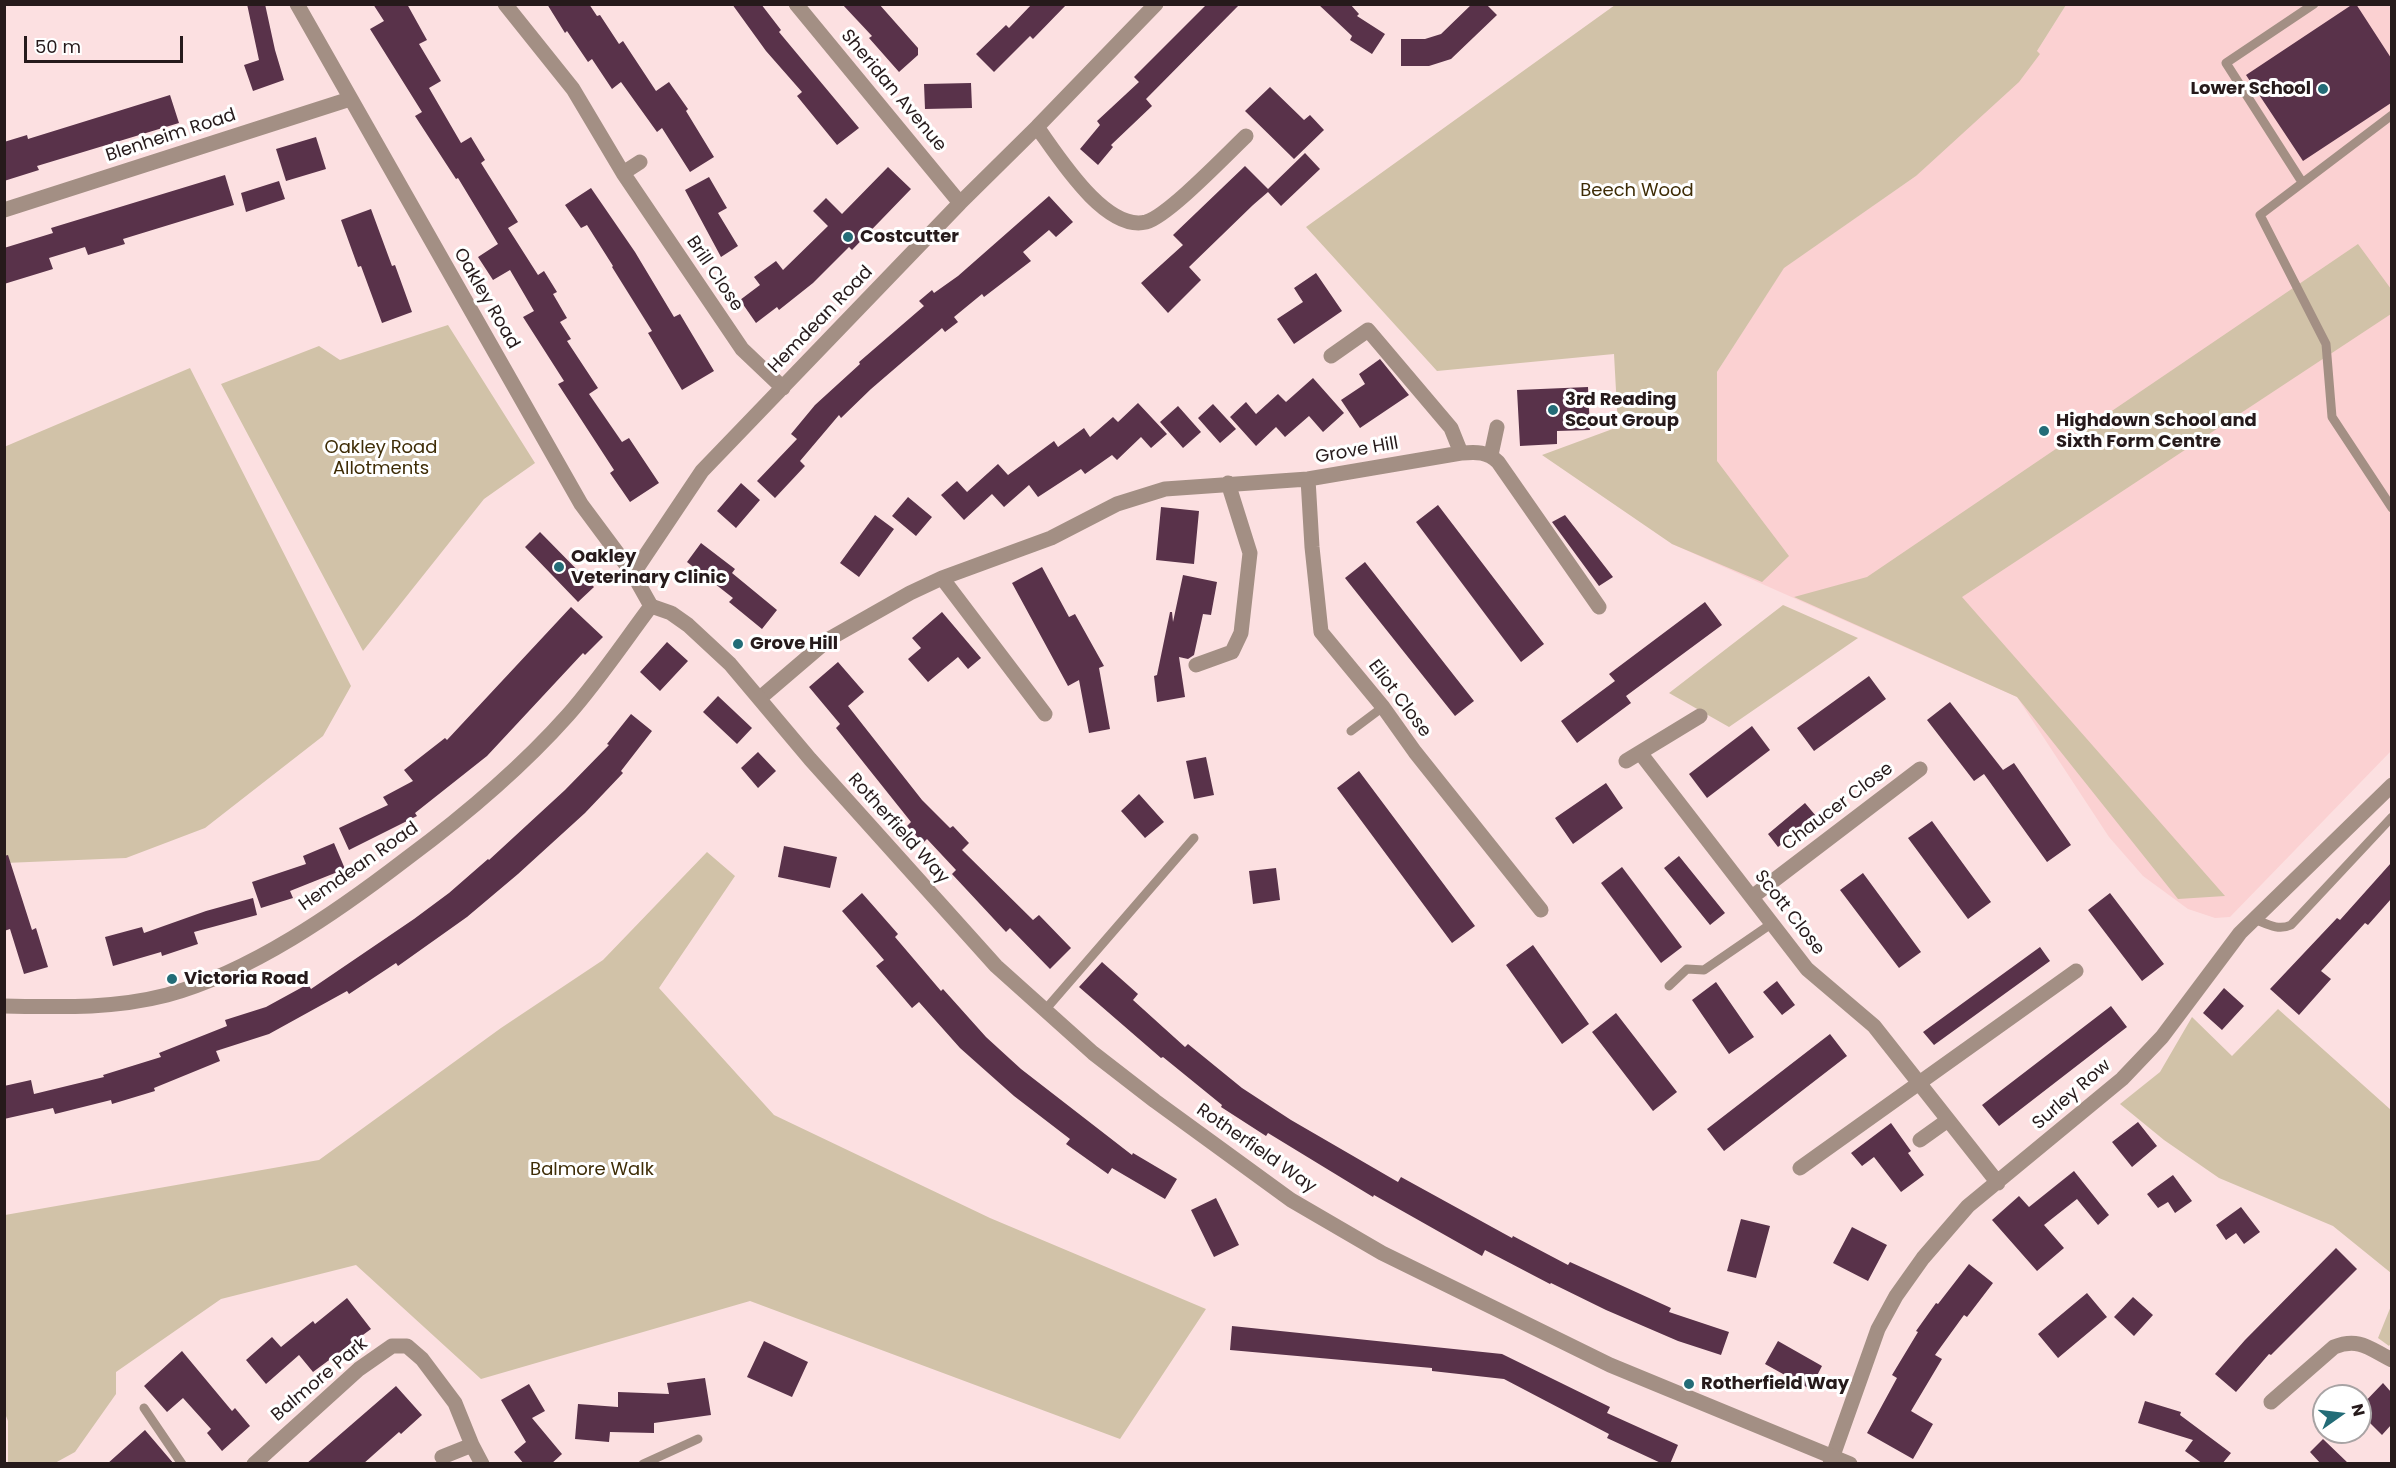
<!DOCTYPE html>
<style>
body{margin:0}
#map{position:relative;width:2396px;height:1468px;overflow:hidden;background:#fce0e1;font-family:Poppins,sans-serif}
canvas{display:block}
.frame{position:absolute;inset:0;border:6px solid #261a1b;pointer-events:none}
.north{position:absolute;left:2312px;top:1384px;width:60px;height:60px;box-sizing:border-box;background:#fff;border:2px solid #a8a3a4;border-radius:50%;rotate:76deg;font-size:16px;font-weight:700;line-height:24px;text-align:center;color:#261a1b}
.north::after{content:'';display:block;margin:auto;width:21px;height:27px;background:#236c77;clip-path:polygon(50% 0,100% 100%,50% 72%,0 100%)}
.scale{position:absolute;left:24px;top:36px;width:159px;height:27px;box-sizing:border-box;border:3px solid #261a1b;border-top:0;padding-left:8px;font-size:18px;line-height:21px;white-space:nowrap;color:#261a1b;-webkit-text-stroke:4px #fff;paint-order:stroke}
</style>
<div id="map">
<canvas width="2396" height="1468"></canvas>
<div class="frame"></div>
<div class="north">N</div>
<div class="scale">50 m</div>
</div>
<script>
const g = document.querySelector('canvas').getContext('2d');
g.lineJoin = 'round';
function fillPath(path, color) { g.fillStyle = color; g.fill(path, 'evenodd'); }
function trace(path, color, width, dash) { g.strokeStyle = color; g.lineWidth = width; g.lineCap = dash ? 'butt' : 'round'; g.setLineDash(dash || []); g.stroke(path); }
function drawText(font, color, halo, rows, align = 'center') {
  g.font = font + ' Poppins,sans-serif'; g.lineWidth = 6; g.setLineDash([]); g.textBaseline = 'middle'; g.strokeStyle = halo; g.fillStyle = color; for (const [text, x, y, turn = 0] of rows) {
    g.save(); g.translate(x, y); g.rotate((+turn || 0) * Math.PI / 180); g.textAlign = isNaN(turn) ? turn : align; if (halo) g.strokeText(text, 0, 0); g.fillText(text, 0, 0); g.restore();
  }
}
fillPath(new Path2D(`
 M2066 5H2391V751L2230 917 2215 918 2188 909 2143 876 2109 837 2017 697 1672 544 1717 372 1784 267 1916 176 2037 51Z`), '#fbd1d2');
fillPath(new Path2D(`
 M1615 5H2066L2037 51 2040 54 2019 82 1916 176 1784 268 1717 372V461L1789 556 1762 582 1672 544 1542 455 1618 427 1614 354 1437 371 1306 227Z
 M2358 244 2391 289V314L1962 597 2225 896 2178 899 2017 697 1794 597 1867 577Z
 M448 325 535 463 484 499 363 651 221 384 319 346 340 360Z
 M190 368 351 686 323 736 205 828 126 858 5 863 4 447Z
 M1783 605 1858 638 1729 727 1669 693Z
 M707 852 735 876 659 988 774 1115 990 1218 1206 1309 1120 1439 750 1301 481 1379 356 1265 221 1299 116 1372V1394L75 1452 55 1463H8V1421L4 1411 5 1215 319 1160 501 1028 603 960Z
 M2278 1009 2391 1110V1273L2333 1226 2219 1178 2164 1140 2120 1104 2160 1072 2192 1017 2232 1056Z
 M2391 1306V1343L2389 1346 2378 1338Z`), '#d1c2a8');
fillPath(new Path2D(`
 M247 4H265L275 50 284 80 253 91 244 65 259 60Z
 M373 4H407L427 40 419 44 441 81 429 88 461 143 471 137 485 160 481 163 518 222 508 228 538 275 544 271 557 292 553 294 567 318 560 322 571 339 567 341 598 388 589 394 622 442 629 438 659 483 630 502 610 473 614 470 558 384 564 381 523 317 534 311 510 270 493 280 478 257 498 244 458 178 456 179 415 116 422 112 370 29 384 21Z
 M547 4H589L597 16 600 15 619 44 623 41 656 91 669 82 688 109 686 111 714 157 690 172 662 128 657 132 621 82 612 89 592 59 588 62 567 31 565 33Z
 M732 4H761L781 30 779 32 859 128 837 145 797 96 802 92 766 51Z
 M842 4H879L918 48V55L899 72 869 38 872 36Z
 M1032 4H1067L1033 39 1030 36 994 72 976 54 1006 25 1009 28Z
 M1207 4H1240L1146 99 1152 106 1111 145 1113 147 1098 165 1080 149 1100 125 1097 121 1139 82 1134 77Z
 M1318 4H1350L1359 14 1357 16 1385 34 1372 54 1350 40 1352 36Z
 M1472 4H1486L1497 15 1451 59 1429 66H1401V39H1425L1441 34Z
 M2353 4H2356L2391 58V103L2303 161 2246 75Z
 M971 83 972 108 925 109 924 84Z
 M1270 87 1304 120 1310 115 1324 130 1294 159 1245 111Z
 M170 95 179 123 37 166 39 170 4 181V142L27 135 28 139Z
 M316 137 326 169 286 181 276 149Z
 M1305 153 1320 169 1281 206 1268 192 1253 205 1189 267 1201 280 1168 313 1141 283 1183 245 1173 235 1245 166 1268 189Z
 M888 167 911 189 852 250 849 247 813 283 779 310 777 307 756 323 740 300 760 285 754 277 776 261 783 270 828 226 813 211 826 198 842 214Z
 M225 175 234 205 123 239 125 244 88 255 85 247 49 258 53 269 4 284V248L53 233 51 228Z
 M709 177 727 208 718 213 738 246 721 257 685 190Z
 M279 181 285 199 246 212 241 193Z
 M591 188 635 252 674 317 680 314 714 371 682 390 648 333 652 331 612 267 613 266 587 225 581 228 565 205Z
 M1049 196 1073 222 1056 237 1049 230 1023 252 1031 261 984 297 982 294 954 317 958 322 945 332 942 328 871 389 841 418 839 415 800 461 805 466 775 498 757 481 797 439 791 434 815 405 860 364 859 362 924 306 919 301 932 290 934 293 958 276Z
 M371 209 392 266 395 265 412 312 382 323 361 266 358 267 341 220Z
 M1316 273 1342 311 1294 344 1277 319 1303 302 1294 288Z
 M1380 359 1409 395 1360 428 1341 400 1365 384 1359 374Z
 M1313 378 1344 413 1323 432 1309 416 1285 437 1276 427 1256 446 1230 417 1246 402 1256 414 1278 394 1286 402Z
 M1588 387 1590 430 1557 431V444L1520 446 1517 390Z
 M1138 403 1167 434 1151 448 1141 437 1117 460 1112 455 1085 474 1081 469 1038 497 1029 485 1004 507 992 494 964 520 941 495 957 481 967 492 998 464 1008 475 1054 441 1058 447 1084 428 1090 437 1113 417 1118 422Z
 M1213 404 1236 429 1220 443 1198 418Z
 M1178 406 1201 432 1183 448 1160 422Z
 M741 483 760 500 736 528 717 511Z
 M908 497 932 517 916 536 892 516Z
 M1438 505 1544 644 1521 662 1416 522Z
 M1161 507 1199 511 1194 564 1156 560Z
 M875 515 894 529 859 577 840 563Z
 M1565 515 1613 577 1599 586 1552 522Z
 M540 532 594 587 578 602 525 547Z
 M701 543 735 569 732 573 777 610 762 629 729 602 733 598 687 562Z
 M1365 562 1474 701 1455 716 1345 578Z
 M1042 567 1069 617 1075 614 1104 666 1099 668 1110 729 1089 733 1079 680 1068 686 1012 583Z
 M1183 575 1217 582 1211 615 1203 614 1194 655 1188 659 1179 657 1185 697 1157 702 1154 676 1157 675 1170 612H1172L1173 622Z
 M1705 602 1722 625 1626 696 1631 703 1577 743 1561 721 1615 681 1609 674Z
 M571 607 603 637 585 655 583 653 487 756 415 813 417 816 349 850 339 828 388 805 383 797 413 781 404 770 445 738 447 740Z
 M942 612 981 658 968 669 958 657 928 682 908 659 921 648 912 638Z
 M667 642 688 661 660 691 640 672Z
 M838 662 864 692 848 706 922 800 950 828 953 826 969 843 962 850 1033 920 1039 915 1071 948 1050 969 1010 928 1006 932 952 874 956 870 927 839 923 843 907 826 911 822 836 728 840 724 809 687Z
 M1869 676 1886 699 1814 751 1797 728Z
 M718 696 752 728 737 744 703 712Z
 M1950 702 2003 770 2014 763 2071 845 2047 862 1984 774 1974 781 1927 720Z
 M631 714 652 731 621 771 623 773 585 813 518 874 467 917 398 966 396 963 349 994 347 991 269 1034 216 1051 220 1061 154 1088 155 1091 112 1104 111 1100 55 1114 53 1108 4 1119V1086L31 1080 34 1094 104 1077 103 1075 161 1057 159 1053 227 1026 225 1020 266 1007 308 984 311 989 414 919 449 893 488 859 489 860 565 790 609 745 607 744Z
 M1752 726 1770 750 1707 798 1689 774Z
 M758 752 776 771 758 788 741 768Z
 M1206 757 1214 795 1194 799 1186 761Z
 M1359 771 1475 926 1452 943 1337 788Z
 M1606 783 1623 808 1573 844 1555 818Z
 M1139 794 1164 822 1145 838 1121 811Z
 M1805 803 1816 816 1778 847 1768 834Z
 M1932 821 1991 902 1968 919 1908 838Z
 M334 843 345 869 290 891 293 898 261 908 252 882 306 864 303 856Z
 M784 846 837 857 830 888 778 877Z
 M8 855 32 930 36 928 48 967 24 974 10 929 4 931V856Z
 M1679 856 1725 913 1710 925 1664 868Z
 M2391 863V899L2368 925 2365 923 2321 971 2331 979 2299 1015 2270 989 2337 918 2340 920Z
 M1622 867 1682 947 1661 963 1601 883Z
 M1276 868 1280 900 1253 904 1249 871Z
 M1863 873 1921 952 1899 968 1840 890Z
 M862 893 898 934 895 937 941 991 943 989 986 1037 1021 1069 1132 1155 1133 1153 1177 1179 1165 1199 1112 1168 1108 1174 1066 1144 1070 1139 1014 1096 960 1048 919 1002 912 1008 876 966 884 960 842 911Z
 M2110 893 2164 964 2142 981 2088 910Z
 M253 898 257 915 194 932 198 944 162 956 161 952 113 966 105 937 142 927 144 933 206 911Z
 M1533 945 1589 1024 1562 1044 1506 965Z
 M2040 947 2050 961 1934 1045 1923 1032Z
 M1102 962 1138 994 1133 1000 1185 1047 1188 1044 1242 1088 1291 1120 1398 1182 1401 1177 1512 1238 1513 1236 1568 1265 1570 1262 1671 1308 1669 1312 1729 1332 1721 1355 1678 1341 1606 1310 1551 1283 1550 1284 1485 1250 1482 1256 1374 1195 1373 1197 1268 1133 1266 1136 1221 1107 1222 1105 1163 1057 1161 1058 1079 987Z
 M1777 981 1795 1005 1782 1015 1763 992Z
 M1716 982 1754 1037 1729 1054 1692 1000Z
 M2224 988 2244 1006 2222 1030 2203 1013Z
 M2111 1006 2127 1027 1999 1126 1982 1105Z
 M1616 1013 1677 1092 1653 1111 1592 1032Z
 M1830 1034 1847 1056 1724 1151 1707 1129Z
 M2138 1122 2157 1146 2132 1167 2112 1142Z
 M1891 1123 1911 1151 1908 1153 1924 1175 1901 1192 1874 1157 1862 1166 1851 1153Z
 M2074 1171 2109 1215 2098 1225 2077 1199 2044 1225 2064 1248 2037 1271 1992 1220 2019 1196 2029 1207Z
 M2173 1175 2192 1201 2175 1213 2168 1202 2158 1208 2147 1194Z
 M1216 1198 1239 1245 1214 1257 1191 1210Z
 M2241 1207 2260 1232 2244 1244 2236 1233 2226 1240 2216 1225Z
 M1741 1219 1770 1226 1756 1278 1727 1271Z
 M1852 1227 1887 1245 1868 1281 1833 1263Z
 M2336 1248 2357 1269 2271 1355 2269 1354 2236 1392 2215 1374 2245 1340Z
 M1969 1264 1993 1283 1967 1317 1964 1315 1935 1355 1942 1359 1911 1411 1933 1424 1913 1459 1867 1433 1897 1378 1892 1375 1918 1332 1916 1331 1936 1303 1938 1304Z
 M2087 1293 2107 1317 2058 1358 2038 1334Z
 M2133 1297 2153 1315 2134 1336 2114 1317Z
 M347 1298 371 1329 313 1372 299 1355 266 1384 246 1360 272 1337 281 1347 313 1321 315 1324Z
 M1232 1326 1502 1354 1610 1407 1607 1413 1678 1445 1670 1464H1663L1607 1438 1609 1434 1504 1379 1432 1371V1368L1230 1350Z
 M764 1341 808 1362 792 1397 747 1377Z
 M1778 1341 1822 1366 1810 1389 1765 1364Z
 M182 1351 232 1411 235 1408 250 1426 222 1451 207 1433 211 1429 183 1398 167 1412 144 1386Z
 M705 1378 711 1415 654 1423V1433L610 1432 609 1442 575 1439 578 1404 618 1407V1392L669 1394 667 1383Z
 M2383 1383 2391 1392V1425L2382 1435 2360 1413V1407Z
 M529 1384 545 1411 532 1418 562 1454 551 1464H524L514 1452 526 1442 501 1400Z
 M396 1386 422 1415 401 1434 399 1432 363 1464H306Z
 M2145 1401 2181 1412 2180 1415 2231 1453 2222 1464H2203L2185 1451 2193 1440 2138 1423Z
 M145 1430 174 1464H107Z
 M2323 1439 2349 1464H2321L2310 1452Z`), '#59324a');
trace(new Path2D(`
 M2392 115 2260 215 2326 344 2332 417 2392 508
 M2302 182 2226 63 2314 4
 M1351 731 1383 707
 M2254 919C2267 924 2278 931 2291 925L2392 817
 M1669 986 1687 969 1704 970 1771 924
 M1045 1010 1194 838
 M144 1408 182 1464
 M643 1464 698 1439`), '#a38f84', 9);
trace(new Path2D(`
 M297 4 581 504 633 574 651 606
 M505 4 573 89 623 173 742 349 783 388
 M796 4 960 203
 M1037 127C1058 156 1105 232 1146 222 1168 216 1227 154 1246 136
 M623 173 640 162
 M4 210 350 99
 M1331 356 1368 330 1451 428 1461 453
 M1491 455 1497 427
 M1308 479 1312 547 1321 632 1383 707 1415 752 1541 910
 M633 574 702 471 960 203 1037 127 1156 4
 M942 578 1045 714
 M1196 665 1232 652 1241 633 1250 553 1228 483
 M760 698 829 639 910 593 942 578 1051 538 1117 504 1165 489 1308 479 1461 453C1476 452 1487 451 1498 462L1599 607
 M1641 754 1807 969 1874 1026 1998 1183
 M1626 761 1700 716
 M1752 897 1920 769
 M1920 1140 1948 1120
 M1800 1168 2076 971
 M2271 1402 2334 1347C2359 1337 2370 1349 2392 1360
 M442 1457 472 1445
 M254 1464 359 1369 392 1346H407L422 1359 455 1403 472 1445 482 1464
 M1830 1464 1878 1329 1896 1296 1923 1258 1968 1206 2122 1079 2162 1037 2240 933 2392 785`), '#a38f84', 15);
trace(new Path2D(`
 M4 1006C60 1007 113 1009 167 995 251 972 337 912 406 859 464 816 520 769 568 715 598 681 624 642 651 606L671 613 688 625 730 664 810 759 996 966 1093 1053 1155 1101 1291 1200 1382 1253 1610 1365 1850 1464`), '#a38f84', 15);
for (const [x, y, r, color] of [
 [2323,89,6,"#236c77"],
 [848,237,6,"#236c77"],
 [1553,410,6,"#236c77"],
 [2044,431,6,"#236c77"],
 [559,567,6,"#236c77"],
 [738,644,6,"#236c77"],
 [172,979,6,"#236c77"],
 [1689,1384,6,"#236c77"]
]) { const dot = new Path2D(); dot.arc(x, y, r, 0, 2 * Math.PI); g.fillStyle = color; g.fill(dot); trace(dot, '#fff', 2); }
drawText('bold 18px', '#261a1b', '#fff', [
 ["Lower School",2311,89,"right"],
 ["Costcutter",860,237],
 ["3rd Reading",1565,400],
 ["Scout Group",1565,421],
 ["Highdown School and",2056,421],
 ["Sixth Form Centre",2056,442],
 ["Oakley",571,557],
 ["Veterinary Clinic",571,578],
 ["Grove Hill",750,644],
 ["Victoria Road",184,979],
 ["Rotherfield Way",1701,1384]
], 'left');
drawText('18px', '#261a1b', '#fff', [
 ["Sheridan Avenue",893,91,50],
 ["Blenheim Road",171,136,-18],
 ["Brill Close",714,274,56],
 ["Oakley Road",486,299,60],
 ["Hemdean Road",821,320,-46],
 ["Grove Hill",1357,451,-10],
 ["Eliot Close",1399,699,53],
 ["Chaucer Close",1838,807,-37],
 ["Rotherfield Way",898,829,48],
 ["Hemdean Road",359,867,-35],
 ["Scott Close",1789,913,52],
 ["Surley Row",2072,1095,-41],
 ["Rotherfield Way",1256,1149,35],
 ["Balmore Park",320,1380,-40]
]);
drawText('18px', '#3e2c06', '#fff', [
 ["Beech Wood",1637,191],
 ["Oakley Road",381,448],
 ["Allotments",381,469],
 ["Balmore Walk",592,1170]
]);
</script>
